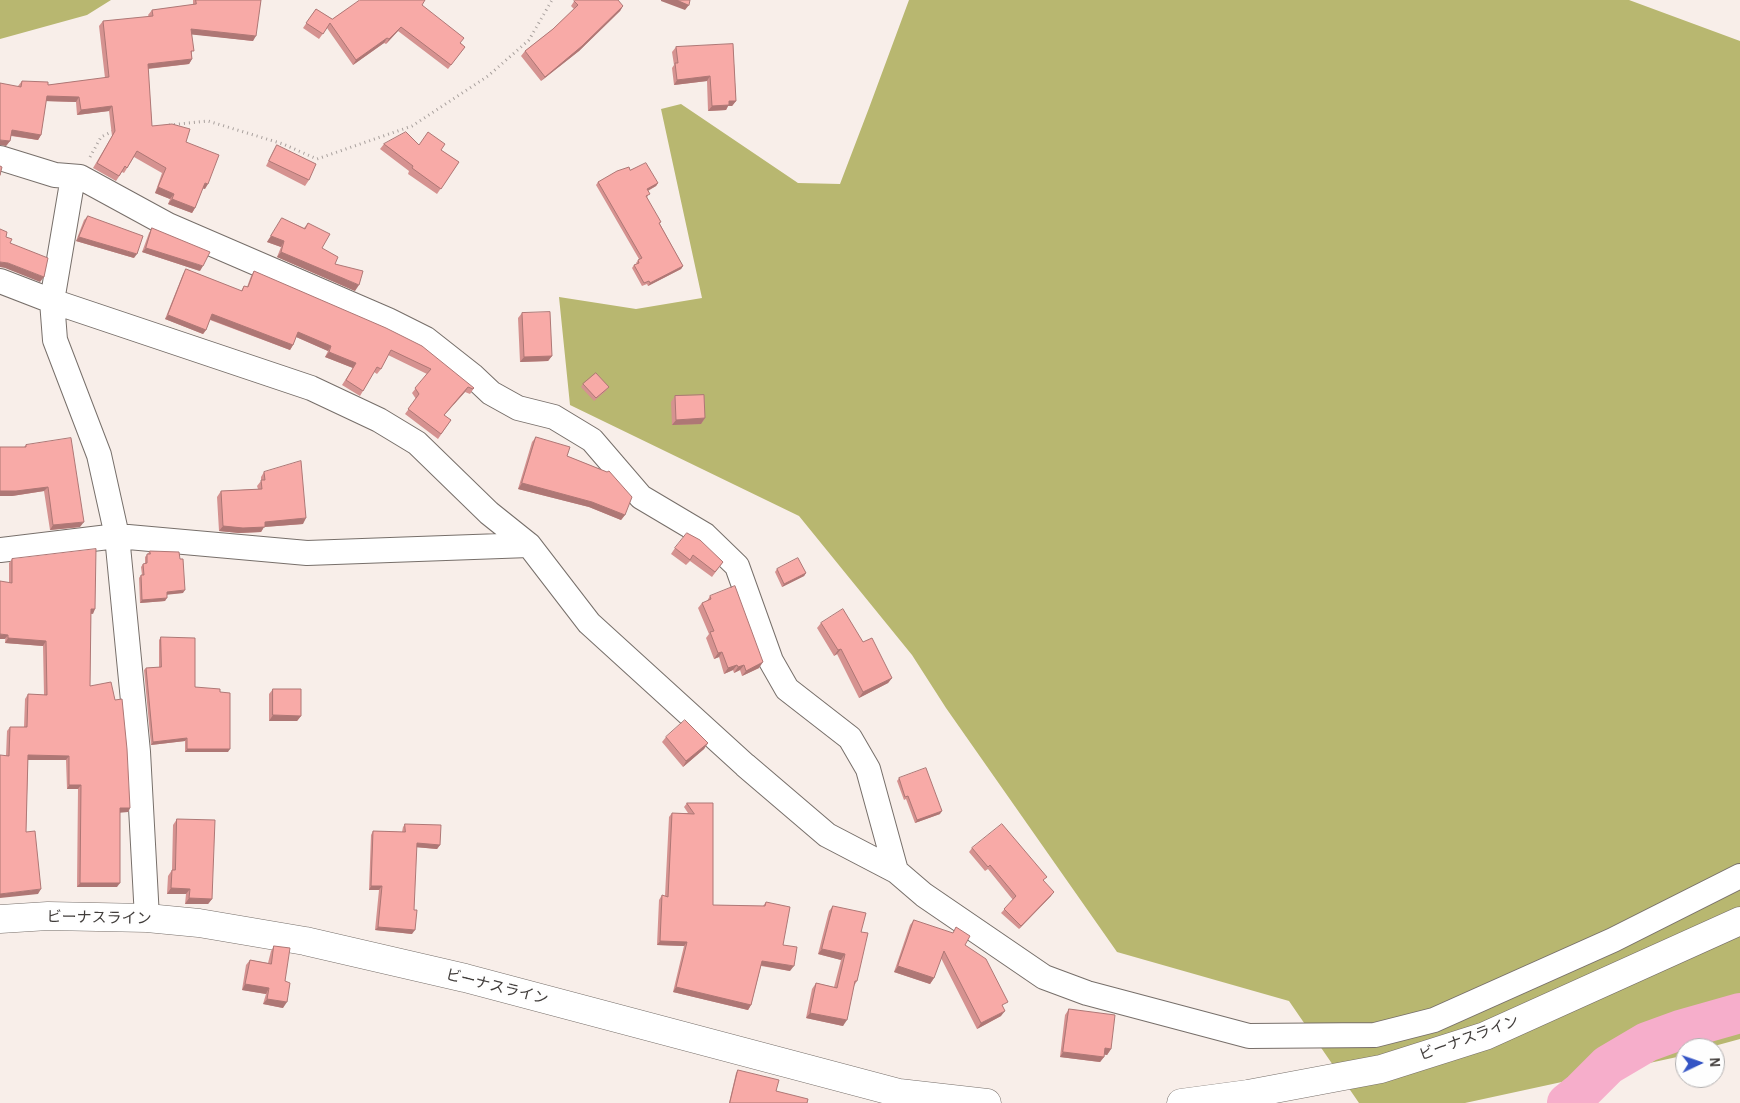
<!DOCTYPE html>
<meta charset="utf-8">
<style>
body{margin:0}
#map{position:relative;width:1740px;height:1103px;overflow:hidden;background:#f8eee9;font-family:"Alegreya Sans",sans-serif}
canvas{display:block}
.north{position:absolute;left:1675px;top:1038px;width:50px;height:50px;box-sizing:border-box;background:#fefefe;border:1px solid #b2b0b0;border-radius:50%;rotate:87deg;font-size:14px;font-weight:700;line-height:20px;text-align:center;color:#403c3a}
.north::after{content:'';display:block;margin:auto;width:18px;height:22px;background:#3454c5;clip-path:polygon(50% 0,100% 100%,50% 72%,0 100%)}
</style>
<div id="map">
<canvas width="1740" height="1103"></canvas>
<div class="north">N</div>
</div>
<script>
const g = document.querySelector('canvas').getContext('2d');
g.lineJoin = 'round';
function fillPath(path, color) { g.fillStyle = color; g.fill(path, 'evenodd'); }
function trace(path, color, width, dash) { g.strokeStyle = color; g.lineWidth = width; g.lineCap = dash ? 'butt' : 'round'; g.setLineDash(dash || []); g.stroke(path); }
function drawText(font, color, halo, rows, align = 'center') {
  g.font = font + ' "Alegreya Sans","Noto Sans JP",sans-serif'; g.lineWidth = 4; g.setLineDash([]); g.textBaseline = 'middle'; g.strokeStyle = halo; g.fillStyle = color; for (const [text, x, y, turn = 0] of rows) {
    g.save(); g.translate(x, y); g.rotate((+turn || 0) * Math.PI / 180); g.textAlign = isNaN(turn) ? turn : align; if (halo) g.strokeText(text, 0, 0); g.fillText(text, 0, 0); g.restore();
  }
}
fillPath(new Path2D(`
 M0 0H111L87 15 0 39Z
 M909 0H1629L1740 41V1039L1707 1048H1685V1054L1677 1057 1465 1103H1359L1289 1001 1117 952 946 708 912 655 799 516 570 405 559 297 636 309 702 298 661 109 681 104 798 183 840 184 869 108Z`), '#b8b770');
trace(new Path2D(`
 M1567 1103 1582 1091 1608 1065 1647 1042 1680 1030 1740 1013`), '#f6aecb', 40);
const minor = new Path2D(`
 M0 158 55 175 80 177 168 225 388 320 426 339 473 376 491 393 518 408 554 417 592 440 641 497 705 535 737 566 771 661 787 689 850 738 868 769 896 871
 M73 177 52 301 55 340 99 455 117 536 138 752 147 918
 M0 281 52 301 311 388 379 420 417 443 489 513 529 545 589 623 745 765 827 835 896 871 924 895 1044 977 1087 993 1249 1036 1375 1035 1434 1020 1613 940 1740 876
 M0 550 117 536 307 553 529 545`);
const secondary = new Path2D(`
 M0 919 48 916 147 918 199 923 305 941 465 978 899 1093 987 1103
 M1181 1103 1248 1094 1381 1069 1485 1036 1740 921`);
trace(minor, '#776f6a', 26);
trace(secondary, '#776f6a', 29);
trace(new Path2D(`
 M169 125 208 121 283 144 317 159 412 126 488 76 529 40 552 0
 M90 157 101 137 113 131`), '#a8a09d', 3, [1, 4]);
trace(minor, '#fff', 24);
trace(secondary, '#fff', 28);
fillPath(new Path2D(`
 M193 0H261L253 41 192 34V59L189 64 148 69 152 126 186 142 205 189 203 188 195 208 192 213 168 204 170 199 155 193 162 173 134 157 124 173 122 172 116 181 93 168 112 136 109 111 77 115 76 102 46 101 41 135 38 140 11 136 10 141 6 146 18 86 22 81 48 85 105 78 99 26 103 21 149 17 148 15 152 10 193 5Z
 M575 0 623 6 620 11 579 51 541 81 521 56 525 51 553 29 574 9 571 6Z
 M422 5 465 47 448 69 398 31 386 44 384 43 353 65 327 28 319 39 303 28 316 9 332 19Z
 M733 44 736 101 732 106H728L726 110 708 111 707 81 674 85 672 68 674 65 672 52 676 47Z
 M384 144 419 145 441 150 459 162 437 194 408 174 409 171 380 149Z
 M277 145 309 180 305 186 266 166 274 150Z
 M630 170 658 183 656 186 648 191V196L647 197 660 224 683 266 681 269 648 286 647 284 642 286 632 268 634 265 637 264 636 263 639 259 596 185 598 182Z
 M88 216 134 258 76 241 84 220Z
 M282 218 304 228 308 223 322 248 355 291 277 257 281 247 267 242Z
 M152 228 200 271 142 252 149 233Z
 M186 269 241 291 244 286 247 287 251 276 254 271 474 388 470 394 465 392 444 415 451 420 438 439 405 414 416 399 412 393 427 374 388 355 381 369 377 374 374 372 360 396 342 385 353 368 325 357 328 351 296 337 293 345 290 350 210 320 206 330 203 334 165 319 183 274Z
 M522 313 552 356 548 361 520 362 518 318Z
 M583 384 607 390 594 401 581 387Z
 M675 396 705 418 701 424 672 425 671 402Z
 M536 437 567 456 607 472 625 515 621 520 589 507 518 489 532 442Z
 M26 445 80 527 50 530 44 491 12 496 24 447Z
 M264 472 303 524 264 527 261 532 239 533 219 531 217 497 221 491 258 489 257 486 261 481V477Z
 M675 548 723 562 712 577 690 561 686 565 671 554Z
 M150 551 183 593 167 594 165 601 140 603 139 578 141 575H142L141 567 143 564H145V557Z
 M12 559 93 614H91L90 686 130 808 128 812H120L117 887H77L78 789H67L66 760H28L26 832 38 894 6 756 7 731 10 727H24L25 699 28 694 44 695 43 646 5 643 9 582V563Z
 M777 569 806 573 804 576 782 587 775 572Z
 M710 596 759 668 742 676 740 670 734 673 733 670 724 674 719 657 714 659 706 638 709 634 698 608 702 603 707 601Z
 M821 623 863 642 892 678 888 683 859 698 837 654 834 656 817 628Z
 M161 637 195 687 220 692 228 752H185V741L151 745 144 670 146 668 159 667V640Z
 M273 689 301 716 297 721H269V694Z
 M666 737 708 743 704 749 683 767 662 742Z
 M899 778 940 814 915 823 906 799 904 800 897 781Z
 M687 803H713V905L763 906 766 902 783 945 790 971 761 966 751 1005 748 1010 673 992 684 946 657 945 659 900 662 895 665 896 669 817 672 813H688L684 807Z
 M177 819 212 899 208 904H185L186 894H167L168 876 172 870 173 825Z
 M405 824 440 845 437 849 416 847 412 934 375 930 379 890H369L371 835 373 831 402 832 403 827Z
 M972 848 1044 881 1051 896 1019 929 1001 913 1013 900 988 869 985 871 969 852Z
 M833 906 861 932 857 981 854 986 843 1026 806 1018 812 989 816 983 834 987 841 960 818 954 829 911Z
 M914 920 965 945 1003 1007 1001 1016 977 1029 941 958 934 978 930 984 894 972 910 925Z
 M274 946 285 981 283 1008 263 1004 266 994 242 990 246 965 250 960 268 963 271 951Z
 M1069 1009 1111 1049 1107 1055 1104 1054V1057L1100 1062 1060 1057 1065 1015Z
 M738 1070 776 1091 807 1103H729L736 1073Z`), '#d59290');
fillPath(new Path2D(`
 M661 0H677L689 5 685 10 661 1Z
 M623 6 620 11 579 51 541 81 545 77Z
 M401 27 398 31 386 44 389 39Z
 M191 29 256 36 253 41 187 34Z
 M387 38 384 43 353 65 356 60Z
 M192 59 189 64 144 69 148 64Z
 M710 76 707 81 674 85 677 80Z
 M47 96 79 97 76 102 44 101Z
 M729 101H736L732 106H728L726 110 708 111 712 106Z
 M112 106 109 111 77 115 81 110Z
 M12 130 41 135 38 140 8 135Z
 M0 140 10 141 6 146 0 145Z
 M205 183 208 184 205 189 201 188Z
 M658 183 656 186 645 192 647 189Z
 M158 187 174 194 170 199 155 193Z
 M172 199 195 208 192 213 168 204Z
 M271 236 284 241 281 247 267 242Z
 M79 237 137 254 134 258 76 241Z
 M146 248 203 266 200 271 142 252Z
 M281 252 359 285 355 291 277 257Z
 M0 262 8 263 44 277 40 282 5 268 0 267Z
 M683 266 681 269 648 286 650 283Z
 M212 314 293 345 290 350 209 319Z
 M168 315 206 330 203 334 165 319Z
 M298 332 331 346 328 351 294 336Z
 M329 352 356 363 353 368 325 357Z
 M552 356 548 361 520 362 524 357Z
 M468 387 465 392 440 420 444 415Z
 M705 418 701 424 672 425 676 420Z
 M522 483 592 502 625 515 621 520 589 507 518 489Z
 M48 487 44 491 12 496H0V491Z
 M306 518 303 524 264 527 261 532 239 533 219 531 223 526Z
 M84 522 80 527 50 530 53 525Z
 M806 573 804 576 782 587 784 584Z
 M185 590 183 593 165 595 167 592Z
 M167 598 165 601 140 603 142 600Z
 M91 609H95L93 614 89 613Z
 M0 634 8 635 5 639H0Z
 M8 638 46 641 43 646 5 643Z
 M841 649 837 654 834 656 838 650Z
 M722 652 719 657 714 659 718 653Z
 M763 662 759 668 742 676 746 671Z
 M737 665 733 670 724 674 728 668Z
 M744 665 740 670 734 673 738 667Z
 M892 678 888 683 859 698 863 692Z
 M273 715 301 716 297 721H269Z
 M187 738 185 741 151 745 153 742Z
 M708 743 704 749 683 767 686 761Z
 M187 749H230L228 752H185Z
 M28 755 69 756 66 760H25Z
 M69 785H81L78 789H67Z
 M120 808H130L128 812 117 813Z
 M942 811 940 814 915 823 917 820Z
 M417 843 440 845 437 849 414 847Z
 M80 883H120L117 887H77Z
 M371 886H382L379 890H369Z
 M171 888 190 889 186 894H167Z
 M41 889 38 894 0 898V894Z
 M1054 892 1051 896 1019 929 1021 926Z
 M189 898 212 899 208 904H185Z
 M378 927 415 930 412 934 375 930Z
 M660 941 687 942 684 946 657 945Z
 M822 949 845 954 841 960 818 954Z
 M762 961 794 966 790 971 759 965Z
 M898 966 934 978 930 984 894 972Z
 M245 984 269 988 266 994 242 990Z
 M676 987 751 1005 748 1010 673 992Z
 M267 999 287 1002 283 1008 263 1004Z
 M1005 1011 1001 1016 977 1029 981 1023Z
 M810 1013 847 1020 843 1026 806 1018Z
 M1105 1048 1111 1049 1107 1055 1101 1054Z
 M1063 1052 1104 1057 1100 1062 1060 1057Z`), '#ae7775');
const building = new Path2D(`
 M196 0H261L256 36 191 29 194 51H191L192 59 148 64 152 126 172 124 190 129 186 142 219 155 208 184 205 183 195 208 172 199 174 194 158 187 166 168 137 151 127 168 125 166 119 176 97 163 115 131 112 106 81 110 79 97 47 96 41 135 12 130 10 141 0 140V83L21 87 22 81 48 82V85L109 77 103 21 153 16 152 10 196 4Z
 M360 0H425L422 5 464 38 460 43 465 47 451 65 401 27 389 39 387 38 356 60 330 23 323 34 306 23 316 9 332 19Z
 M575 0H618L623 6 582 46 545 77 525 51 553 29 578 5 574 1Z
 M677 0H690L689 5Z
 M733 44 736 101H729V105L712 106 710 76 677 80 675 63H678L676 47Z
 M406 132 419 145 428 132 445 144 441 150 459 162 441 189 412 168 413 166 384 144Z
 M277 145 316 164 309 180 269 161Z
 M646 163 658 183 647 189 650 194 646 196 661 222 659 223 683 266 650 283 649 281 644 283 634 265 639 263 638 260 642 258 598 182 617 171 629 167 630 170Z
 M0 166 2 167 0 175Z
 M88 216 143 236 137 254 79 237Z
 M282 218 305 229 308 223 330 234 322 248 338 257 335 264 363 271 359 285 281 252 284 241 271 236Z
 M152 228 210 252 203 266 146 248Z
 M0 229 7 232 6 237 12 239 10 243 48 258 44 277 8 263 0 262Z
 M186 269 242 291 244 286 248 287 254 271 386 328 422 346 474 388 473 389 468 387 444 415 451 420 441 434 408 409 419 394 415 388 431 369 391 350 381 369 377 367 363 391 346 380 356 363 329 352 331 346 298 332 293 345 212 314 206 330 168 315Z
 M550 312 552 356 524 357 522 313Z
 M596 373 609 387 596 398 583 384Z
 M704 395 705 418 676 420 675 396Z
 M536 437 570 447 567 456 607 472 609 471 632 497 625 515 592 502 522 483Z
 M71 438 84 522 53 525 48 487 16 491H0V447H26V445Z
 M301 461 306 518 265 522V527L243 528 223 526 221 491 262 489 261 480H265L264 472Z
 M687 533 700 540 723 562 715 572 693 555 690 560 675 548Z
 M96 549 95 609H91L90 686 111 682 115 700 122 699 127 749 130 808H120V883H80L81 785H69V756L28 755 26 832 35 831 41 889 0 894V755L9 756 10 727H27L28 694 47 695 46 641 8 638V635L0 634V581L12 583V559Z
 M150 551 179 552 180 559H183L185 590 167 592V598L142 600 141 575H144L143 564 147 563V554H150Z
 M798 558 806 573 784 584 777 569Z
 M735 586 763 662 746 671 744 665 738 667 737 665 728 668 722 652 718 653 710 632 714 631 702 603 711 599 710 596Z
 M843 609 863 642 872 638 892 678 863 692 841 649 838 650 821 623Z
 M161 637 195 638V687L220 689V692L230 693V749H187V738L153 742 146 668 161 667Z
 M273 689H301V716L273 715Z
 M685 720 708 743 686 761 666 737Z
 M926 768 942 811 917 820 908 796 905 797 899 778Z
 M687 803H713V905L765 906 766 902 790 907 783 945 797 947 794 966 762 961 751 1005 676 987 687 942 660 941 662 895 668 897 672 813 694 814Z
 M177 819 215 820 212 899 189 898 190 889 171 888 172 870H175Z
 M405 824 441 825 440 845 417 843 414 910H417L415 930 378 927 382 886H371L373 831 405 832Z
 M1002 824 1047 877 1043 880 1054 892 1021 926 1004 909 1016 896 990 865 988 867 972 848Z
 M833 906 866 913 861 932 868 933 857 981H855L847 1020 810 1013 816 983 837 988 845 954 822 949Z
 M914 920 953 933 956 927 970 936 965 945 986 959 1008 1002 1002 1005 1005 1011 981 1023 944 951 934 978 898 966Z
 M274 946 290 948 285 981 290 983 287 1002 267 999 269 988 245 984 250 960 271 964Z
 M1069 1009 1115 1015 1111 1049 1105 1048 1104 1057 1063 1052Z
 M738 1070 779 1080 776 1091 808 1099 807 1103H730Z`);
fillPath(building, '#f8aaa7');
trace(building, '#ae7775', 1);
drawText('15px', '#403c3a', '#fefefe', [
 ["ビーナスライン",99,918,1],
 ["ビーナスライン",497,987,14],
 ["ビーナスライン",1469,1038,-20]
]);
</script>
